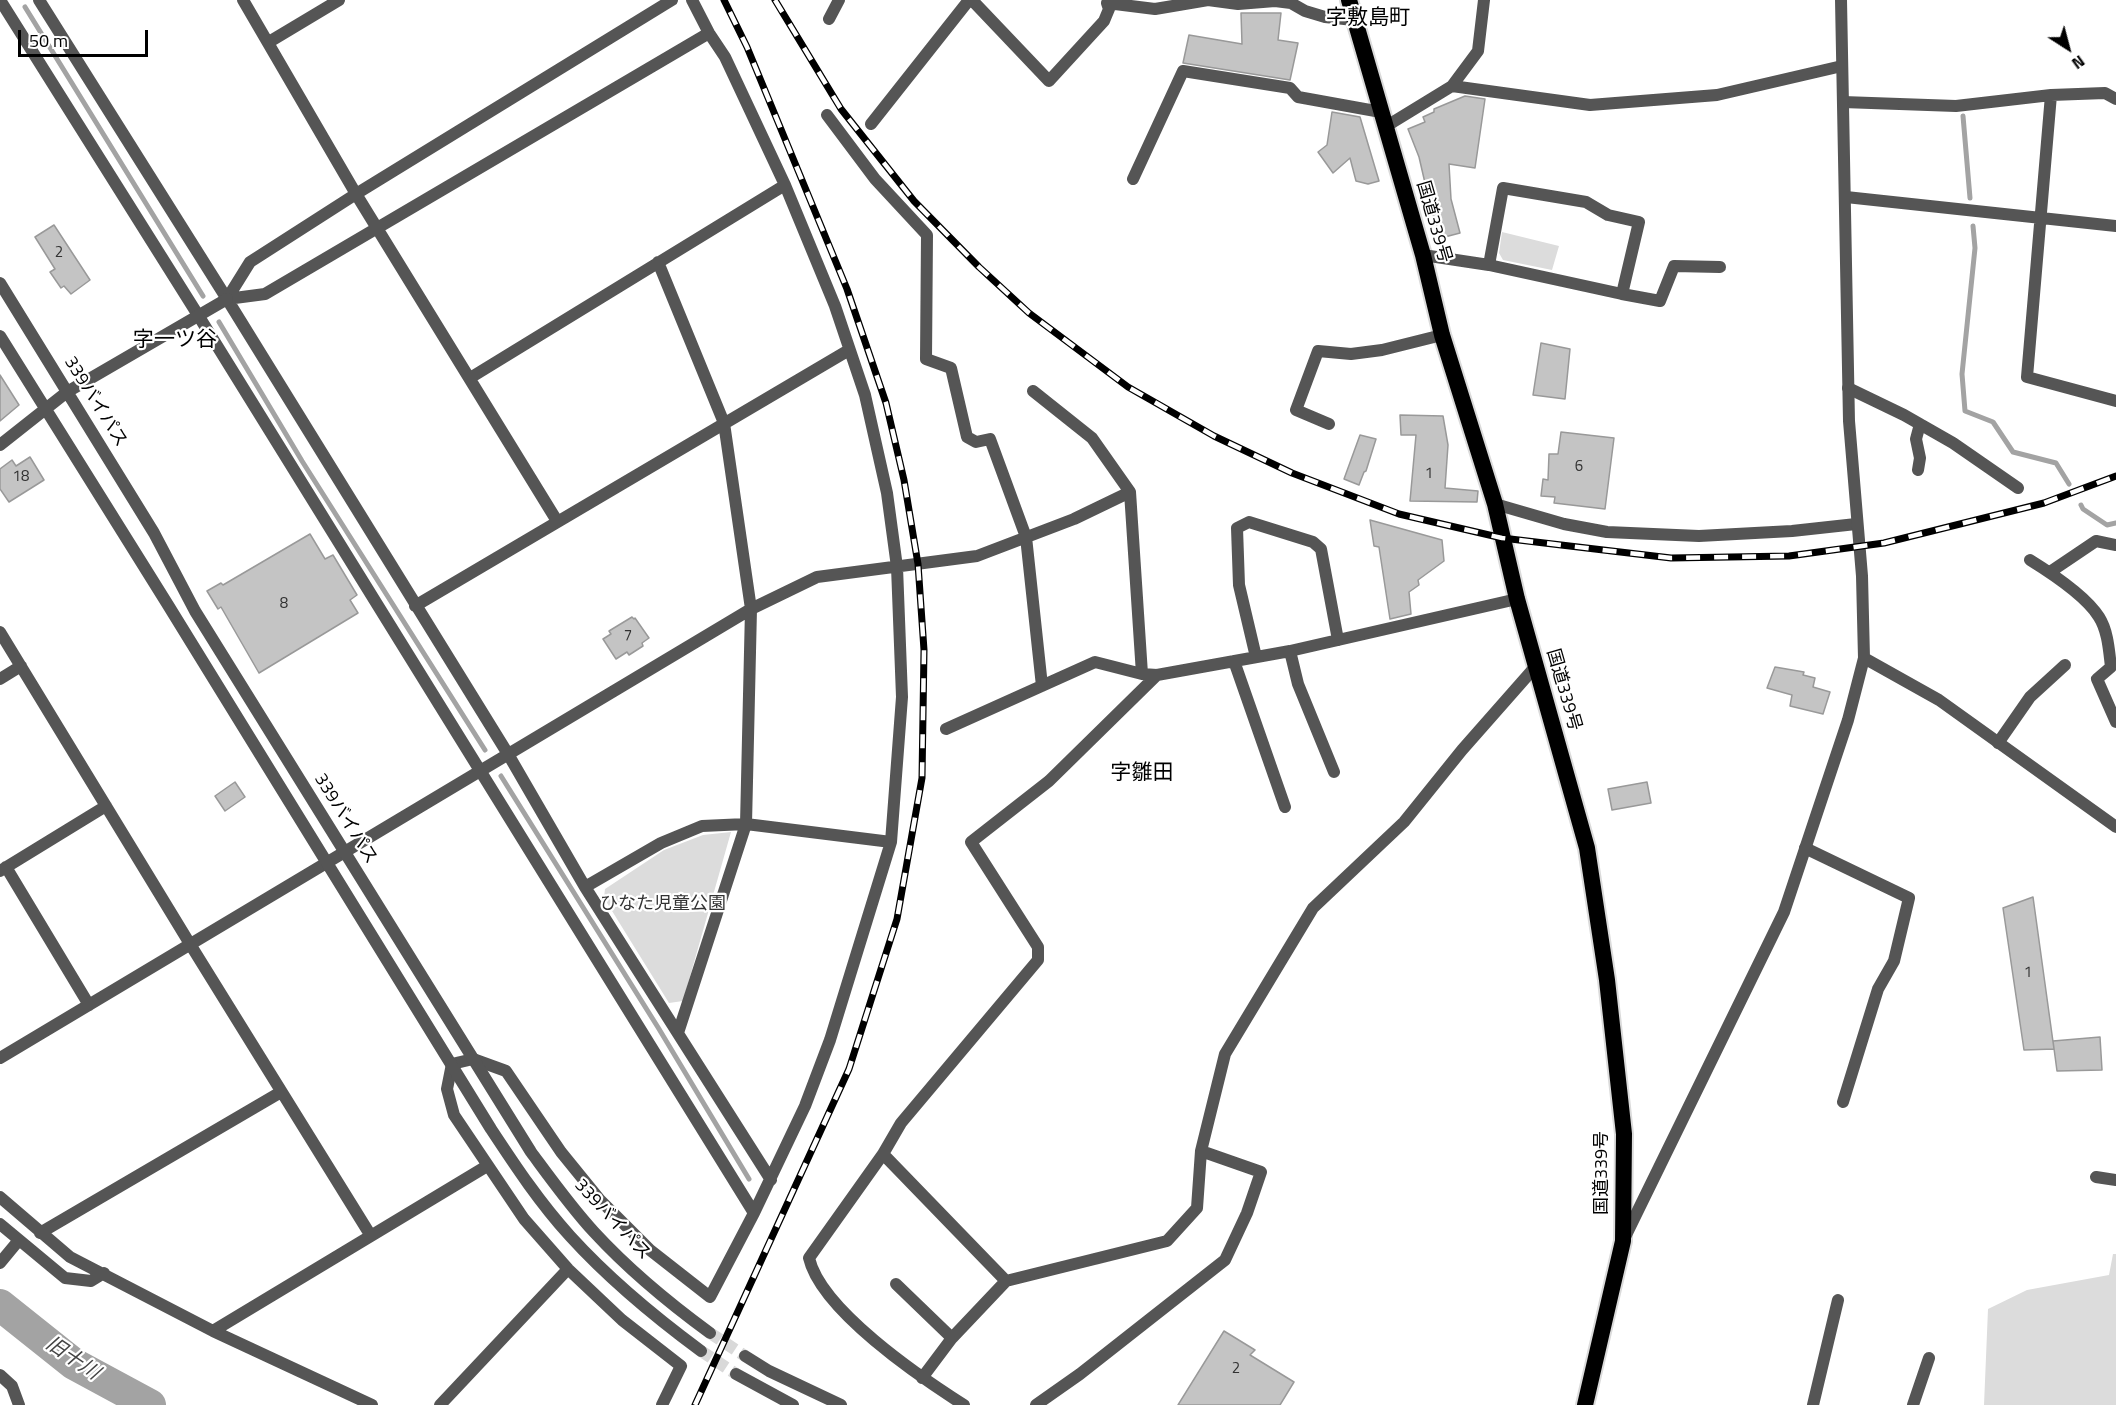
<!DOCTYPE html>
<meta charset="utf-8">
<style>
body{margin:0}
#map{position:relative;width:2116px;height:1405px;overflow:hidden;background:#fff;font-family:"Titillium Web",sans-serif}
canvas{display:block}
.north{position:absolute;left:2038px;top:18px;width:60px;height:60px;-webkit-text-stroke:4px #fff;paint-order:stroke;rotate:144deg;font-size:16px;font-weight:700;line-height:24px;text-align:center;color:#000}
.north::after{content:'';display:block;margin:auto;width:21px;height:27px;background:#000;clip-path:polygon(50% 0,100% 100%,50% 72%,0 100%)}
.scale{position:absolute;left:18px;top:30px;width:130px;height:27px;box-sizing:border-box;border:3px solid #000;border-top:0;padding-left:8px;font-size:18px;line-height:21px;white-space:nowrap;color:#000;-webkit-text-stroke:4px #fff;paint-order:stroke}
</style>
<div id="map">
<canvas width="2116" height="1405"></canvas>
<div class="north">N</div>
<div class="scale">50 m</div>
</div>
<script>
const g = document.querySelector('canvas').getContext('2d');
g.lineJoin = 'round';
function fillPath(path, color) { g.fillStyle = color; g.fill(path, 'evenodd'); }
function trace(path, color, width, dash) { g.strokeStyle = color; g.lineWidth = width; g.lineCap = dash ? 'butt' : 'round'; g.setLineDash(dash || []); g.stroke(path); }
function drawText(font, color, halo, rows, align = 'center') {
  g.font = font + ' "Titillium Web","Noto Sans JP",sans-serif'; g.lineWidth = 4.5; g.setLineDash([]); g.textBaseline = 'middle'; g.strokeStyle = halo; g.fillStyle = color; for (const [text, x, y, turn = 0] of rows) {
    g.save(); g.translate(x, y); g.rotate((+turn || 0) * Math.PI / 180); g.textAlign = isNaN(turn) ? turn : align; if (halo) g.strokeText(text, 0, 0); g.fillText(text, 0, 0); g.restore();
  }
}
fillPath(new Path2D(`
 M1502 232 1559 246 1552 270 1503 260 1499 253Z
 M731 832 683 1001 669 1003 604 898 605 889 664 850 703 835Z
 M2113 1254H2116V1405H1984L1988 1309 2027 1290 2109 1275Z`), '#dcdcdc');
trace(new Path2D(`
 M25 7 203 296
 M1963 116 1970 198
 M1973 226 1975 248 1962 374 1965 411 1993 422 2013 452 2056 463 2069 484
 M219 322 302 461 485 750
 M2081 505 2083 509 2107 525 2116 523
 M501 776 659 1029 749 1179`), '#a3a3a3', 5);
trace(new Path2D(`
 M0 1305 74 1364 150 1405`), '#a3a3a3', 32);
const building = new Path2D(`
 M1241 13H1281L1278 40 1298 43 1290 80 1183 63 1189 35 1242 44Z
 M1465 96 1485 99 1475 168 1449 164 1451 199 1460 233 1441 238 1431 209 1419 157 1408 129 1425 122 1423 117 1434 112V109Z
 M1332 112 1360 117 1379 181 1368 184 1356 181 1350 158 1333 173 1318 152 1327 145Z
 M54 225 90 280 71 294 64 286 61 288 50 272 55 269 35 237Z
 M1541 343 1570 349 1565 399 1533 395Z
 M0 375 19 405 0 421Z
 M1400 415 1443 416 1448 445 1445 488 1478 491 1477 502 1410 501 1416 435H1401Z
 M1561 432 1614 438 1605 509 1554 503 1555 497 1541 496 1543 479 1548 480 1549 454H1558Z
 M1360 435 1376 439 1366 471 1364 472 1359 485 1344 479Z
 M30 457 44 480 9 502 0 489V469L12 460 16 466Z
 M1370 520 1442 540 1444 561 1418 580 1419 585 1409 592 1411 614 1390 619 1379 547 1374 546Z
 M310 534 325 559 333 555 357 595 350 600 358 613 259 673 221 607 218 609 207 591 221 583 223 585Z
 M632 617 634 619 635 618 649 638 642 643 643 646 629 655 627 652 616 659 603 639 611 634 609 631Z
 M1775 667 1804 672 1803 675 1815 678 1813 687 1830 692 1823 714 1790 706 1792 695 1767 688Z
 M235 782 245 797 225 811 215 796Z
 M1647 782 1651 803 1612 810 1608 789Z
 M2033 897 2054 1049 2024 1050 2003 908Z
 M2100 1037 2102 1070 2057 1071 2053 1041Z
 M1224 1331 1255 1350 1250 1355 1294 1382 1280 1405H1178Z`);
fillPath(building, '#c4c4c4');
trace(building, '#999', 1.5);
trace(new Path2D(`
 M710 1333 745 1356
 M701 1351 736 1374`), '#d9d9d9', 12, [12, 6]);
const trunk = new Path2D(`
 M1349 0 1423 255 1442 335 1495 504 1517 599 1587 848 1607 980 1624 1134 1623 1241 1585 1405`);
trace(trunk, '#dbdbdb', 20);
trace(new Path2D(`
 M0 0 198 315 754 1213 710 1297 650 1250 600 1200 561 1152 506 1071 473 1059 452 1064 447 1089 454 1115 524 1219 568 1269 622 1320 681 1366 662 1405
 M39 0 227 299 508 754 585 887 771 1180
 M243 0 356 194 557 521
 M692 0 709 33 725 57 785 185 835 306 865 395 887 493 897 567 902 697 891 842 830 1040 805 1106 754 1213
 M972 0 1049 81 1104 21 1109 9 1107 3 1155 9 1208 0 1238 4 1275 1 1291 3 1305 11 1325 17 1354 20
 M829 19 839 0
 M269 42 339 0
 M1452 86 1590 105 1717 95 1842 66
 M2051 95 2027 377 2116 401
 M1843 102 1956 106 2051 95 2105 93 2116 99
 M827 115 875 179 927 235 926 359 951 368 967 437 976 442 990 439 1026 537 1042 686
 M871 124 969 0
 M1385 127 1452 86 1478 51 1484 0
 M1133 179 1183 71 1290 88 1298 97 1381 112
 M1846 197 2116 226
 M1423 255 1489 265 1622 294 1639 222 1608 215 1586 202 1503 188 1489 265
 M658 262 724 423 751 609 746 824 678 1033
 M1622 294 1660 301 1674 266 1720 267
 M227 299 265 294 709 33
 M227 299 250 262 356 194 672 0
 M470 378 785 185
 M1848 388 1904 415 1953 443 2018 488
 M1033 391 1092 438 1130 492
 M1329 424 1296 410 1318 351 1351 354 1382 350 1442 335
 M1918 470 1920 458 1916 439 1920 424
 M1495 504 1564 524 1607 532 1699 536 1792 531 1856 524
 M2030 560C2051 573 2086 596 2099 617 2108 631 2109 651 2111 667L2097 679 2116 722
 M2050 572 2096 541 2116 545
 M415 606 849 350
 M0 632 190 944 371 1236
 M1290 651 1298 684 1334 772
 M1256 657 1239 585 1237 528 1249 522 1313 542 1321 549 1338 640
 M1234 661 1285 807
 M0 679 21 666
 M946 729 1095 662 1142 674
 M1998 743 2030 697 2065 665
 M1805 848 1909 898 1894 961 1878 989 1843 1102
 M6 867 89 1005
 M0 871 106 806
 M585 887 661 843 702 826 746 824 891 842
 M0 1058 751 609 817 577 977 556 1074 519 1130 492 1142 674 1157 675 1290 651 1517 599
 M883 1154 901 1123 1038 960V947L971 842 1049 781 1157 675
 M2096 1177 2116 1180
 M0 1197 70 1257 213 1331 372 1405
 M0 1224 65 1278 91 1281 104 1273
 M40 1233 281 1092
 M0 1263 19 1240
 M896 1284 952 1338
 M213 1331 487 1166
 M0 1375 12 1386 19 1405
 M922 1378 952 1338 1006 1281
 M440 1405 568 1269
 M964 1405C920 1377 821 1310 809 1258L883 1154 1006 1281 1167 1241 1197 1208 1201 1151 1225 1054 1313 908 1404 822 1462 750 1536 666
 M1036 1405 1080 1374 1225 1260 1247 1213 1261 1172 1201 1151
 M1813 1405 1838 1300
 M1913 1405 1929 1358`), '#555', 12);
trace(new Path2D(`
 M0 283 154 533 195 611 531 1152C551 1179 571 1207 594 1232 629 1270 669 1303 710 1333
 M0 336 168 605 491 1129C516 1167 540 1203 570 1236 609 1279 655 1317 701 1351
 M0 445 67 392 227 299
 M1864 658 1939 700 2116 827
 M1625 1237 1784 912 1848 720 1864 658 1862 576 1849 421 1841 0
 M745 1356 769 1371 841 1405
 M736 1374 793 1405`), '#555', 12);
trace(trunk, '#000', 16);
const rail = new Path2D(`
 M775 0 841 109 914 201 979 267 1029 313 1128 387 1214 436 1292 473 1399 514 1502 538 1671 558 1789 556 1884 543 2044 503 2116 476
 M695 1405 849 1069 897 919 922 778 924 650 918 564 904 480 886 403 847 289 747 47 724 0`);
trace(rail, '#000', 7);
trace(rail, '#fff', 4.5, [14]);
drawText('15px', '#313131', null, [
 ["2",59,253],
 ["6",1579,467],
 ["1",1429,474],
 ["18",21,477],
 ["8",284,604],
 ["7",628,636],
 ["1",2028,973],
 ["2",1236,1369]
]);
drawText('18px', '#000', '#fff', [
 ["国道339号",1433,222,74],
 ["339バイパス",95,402,58],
 ["国道339号",1563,690,74],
 ["339バイパス",345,819,58],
 ["国道339号",1603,1173,-90],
 ["339バイパス",612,1220,47]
]);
drawText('18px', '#333', '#fff', [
 ["ひなた児童公園",663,905]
]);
drawText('italic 20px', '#444', '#fff', [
 ["旧十川",72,1359,34]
]);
drawText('21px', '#000', '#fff', [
 ["字敷島町",1368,19],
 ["字一ツ谷",175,341],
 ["字雛田",1142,774]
]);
</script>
